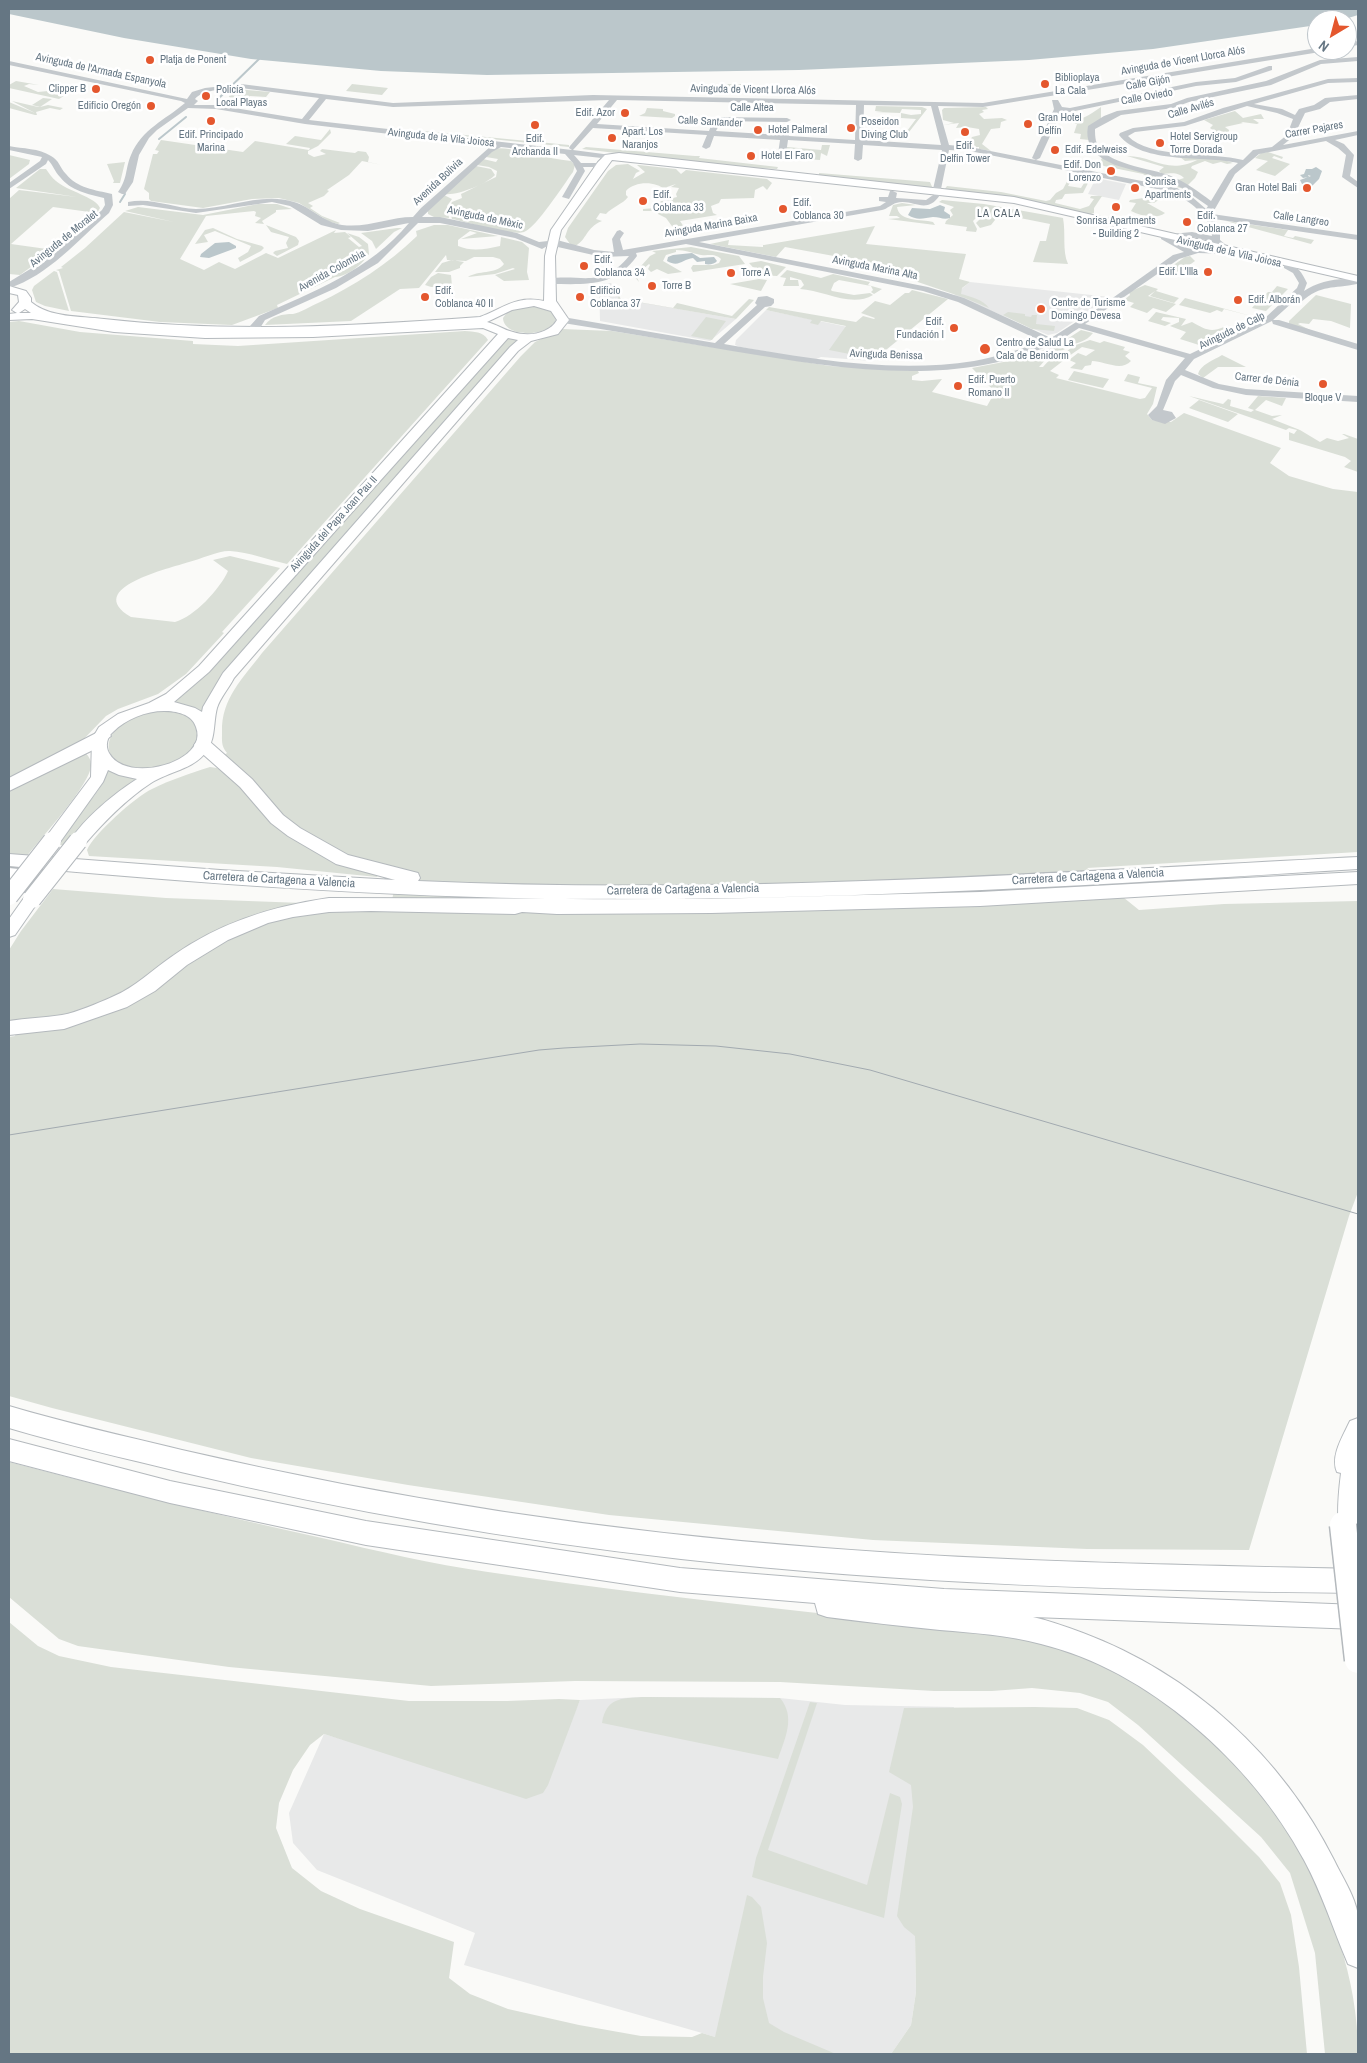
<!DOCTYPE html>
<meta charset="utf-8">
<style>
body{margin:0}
#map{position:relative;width:1367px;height:2063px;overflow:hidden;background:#fafaf8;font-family:"Archivo Narrow",sans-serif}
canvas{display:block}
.frame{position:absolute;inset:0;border:10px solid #657683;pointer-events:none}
.north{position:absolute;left:1307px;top:10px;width:50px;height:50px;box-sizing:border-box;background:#fff;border:1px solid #c1c8cd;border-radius:50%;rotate:217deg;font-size:14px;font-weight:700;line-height:20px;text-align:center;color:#657683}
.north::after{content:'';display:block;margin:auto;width:18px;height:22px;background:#e4572e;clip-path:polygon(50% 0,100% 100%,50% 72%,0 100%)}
</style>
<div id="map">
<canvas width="1367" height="2063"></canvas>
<div class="frame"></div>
<div class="north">N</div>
</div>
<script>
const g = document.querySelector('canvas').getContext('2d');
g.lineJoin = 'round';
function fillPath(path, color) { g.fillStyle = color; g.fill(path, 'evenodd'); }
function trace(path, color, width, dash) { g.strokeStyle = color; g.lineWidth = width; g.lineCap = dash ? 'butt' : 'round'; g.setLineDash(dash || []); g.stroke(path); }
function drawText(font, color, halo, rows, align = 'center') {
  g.font = font + ' "Archivo Narrow",sans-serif'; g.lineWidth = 5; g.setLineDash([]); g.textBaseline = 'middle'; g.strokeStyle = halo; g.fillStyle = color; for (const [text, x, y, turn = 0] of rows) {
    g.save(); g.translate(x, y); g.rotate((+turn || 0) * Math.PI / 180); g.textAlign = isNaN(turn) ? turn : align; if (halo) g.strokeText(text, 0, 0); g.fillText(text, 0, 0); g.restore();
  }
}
fillPath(new Path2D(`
 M1096 178 1126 184 1119 200 1088 194Z
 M970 282 1110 297 1057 333 1048 335 954 295Z
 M611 283 621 299 736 319 710 341 600 321 599 284Z
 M766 310 901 338 872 361 821 357 814 360 740 347 735 345 736 340Z
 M643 1697 780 1698 845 1705 954 1707 915 1936 916 1992 911 2025 891 2054H769L702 2033 464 1965 475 1933 317 1870 293 1843 289 1813 324 1734 358 1744 571 1721 580 1700Z`), '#e8e9e9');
fillPath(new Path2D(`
 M16 81 39 85 29 84 24 86 38 92 48 91 50 89 47 87 70 92 59 99 9 88V85Z
 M352 84 388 88 382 95 346 91Z
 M707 84H741V93H706Z
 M236 89 270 92 266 97 250 96 247 100 229 97 230 92Z
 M43 98 52 99 40 107 48 105 63 108 60 110 50 108 36 112 37 115H35L9 108V102L35 113 12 101 38 107H40L32 105Z
 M876 106 922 107 927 109 909 132 907 131 916 119 901 118V113L911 115 921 114V110L902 109 900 113 875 112 883 111H875Z
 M986 107 988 109 982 110 984 112 979 114 984 119 1002 118 1007 120 1001 122 1000 128 991 129 982 144 991 151 979 149V147H966L972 137 980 135 979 129 967 127 956 128 959 123 943 125 954 123 943 120 942 110 944 108Z
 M1101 107V119L1088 128 1089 140 1080 139 1081 134 1074 133 1077 124 1057 119C1080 122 1083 119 1101 107Z
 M647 108 663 109V111L675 114V116L672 118 639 116 645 113Z
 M1235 111 1243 118 1261 114 1264 119H1253L1259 123 1257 124 1242 122H1241L1243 123 1225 127 1229 130V132C1219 140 1217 133 1210 128L1213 125 1204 120Z
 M330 129 331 133 318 146 308 151V154L314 157 326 154 320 151 322 149 355 153 358 151 366 152 369 157 368 162 382 165 362 161 349 175 327 190 329 191 324 196 308 203 313 206 310 208 322 216 340 223 338 224 330 222 299 203 279 198 252 199 203 208 151 201 149 199V193L144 189 153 154H157L159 151 155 150 161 140 243 152 255 141 309 150 310 148 286 144 295 136 321 140Z
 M424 131 569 145V147L423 132Z
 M822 145H830L827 156 821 153 820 160 793 158 785 154 787 147 821 150Z
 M586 147 695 156H700L699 158 778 167 777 169 735 167 582 149Z
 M495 148C521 148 546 159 571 161L575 165 573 172C564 184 536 228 524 232 511 236 467 222 452 219L449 208 452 202 462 198 461 194 496 177 497 171 489 167 477 165 483 159 496 162 498 159 486 157Z
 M1190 152H1200L1233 163 1227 164 1221 162 1213 164 1205 161 1192 166 1191 168 1198 172 1195 178 1187 186 1178 180 1184 178C1176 171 1171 174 1162 174L1159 171 1164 167 1127 156C1154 156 1167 175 1197 160L1185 161 1180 157 1182 153Z
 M1268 152 1283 157 1282 159 1274 156 1272 158 1290 164 1275 176 1256 170 1268 161 1255 158 1261 153Z
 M9 155 30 160 29 164 9 179Z
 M1102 158 1158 175 1185 189 1149 181 1150 179 1143 174 1104 166 1099 163Z
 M125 162 120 183H113L114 181 107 164Z
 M628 164 640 171 636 173 633 179 645 172 637 165H639L676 169 681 174 686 170 767 179 772 183 767 190 763 186 755 190 754 198 721 199 719 203 711 206 713 213 717 215 680 221 684 227 674 229 666 218 658 214 657 211H643V209L656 208 661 201 677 197 676 194 679 188 671 187 676 184 667 187 665 190C656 181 635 181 626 191V195L628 197C623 204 612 207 606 214L600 213 596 219 602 221C585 228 588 239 575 246L570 244 565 237 568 228 608 171 616 165Z
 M476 166 491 169 495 175C487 184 456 196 445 194Z
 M40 169H46C49 173 52 178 56 181 67 191 96 197 100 208L97 213 53 207 11 244 54 250 20 275 9 274V199L19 190 77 197 16 188Z
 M819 173 930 182 933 189 819 176Z
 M1072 174 1091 177 1083 193 1065 194 1062 199 1056 200 1055 203 1080 209 1089 206 1094 199 1090 198 1091 196H1102L1094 208V213L1088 215 1043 203 944 190 947 186 1001 192 1046 201 1050 200 1056 193 1063 189 1069 178 1072 179 1068 186 1081 188 1086 180 1070 177Z
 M1161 190 1181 198 1176 199 1166 195 1154 203H1147L1165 213C1157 219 1142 217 1131 211L1136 203 1129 202 1130 200 1157 196Z
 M444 195 452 199 447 206 449 218 434 217 428 214V211Z
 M942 200 984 204 1063 218C1066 234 1062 250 1068 264L1033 262 1040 241H1046L1050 224 1010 216 993 217 995 220 991 225 980 228 976 223 981 218 979 215 973 221 977 229 976 232 966 231 967 227 945 224 946 221 953 215 950 210 954 207 939 202Z
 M902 203 916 205 897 207C899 222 921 219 933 222L935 225 888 219 900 218 897 216H889L893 205Z
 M258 204H277L292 209 276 210V212L262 221 264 224 255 223 261 218 255 216 256 212 254 211 206 216 180 259 204 270 219 262 235 269 266 253 278 258 336 230 334 233 345 232 351 237 348 238 359 247 362 246 347 233 359 237 368 244 369 254C362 265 348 276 335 277L277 305 278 308 232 325 160 322 71 311 59 271 56 270 63 268 61 267 85 248 124 212 174 222 125 211 138 207 203 215Z
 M1226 221 1288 230 1284 236 1293 238 1295 236 1314 240 1311 244Z
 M266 225 296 237 299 241 298 245 277 256 273 253 275 251 288 248 286 243 289 237 271 232Z
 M434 225H448L498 236 461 239 477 233 470 231 458 240V246C472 252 486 249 500 246L501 237 522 242 529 248 527 272 529 280 504 281 495 275 515 269 513 268 495 274 468 277C478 270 495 275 504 264L500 259 493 257H474L466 261 447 260 446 255 419 288 400 289 351 321 265 325C271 316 283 314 293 314 300 313 311 306 318 303 354 286 388 264 417 236L416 231Z
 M875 226 866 244 966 254 959 279 970 282 962 288 961 294C969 296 984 300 989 308L965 298 850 259 785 247 776 257 710 244 729 240 728 245 763 247V245L734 243 764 245Z
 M213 228 237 239 262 246 264 248 261 251 240 262 238 258 248 252 251 246 215 231 204 235 208 242 195 244 205 230Z
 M397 228H402L394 232 376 249 372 241 361 233Z
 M691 247 739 256 745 264 693 272 691 268 693 265H713L719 263 721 259C714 253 709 256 701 255 692 253 685 250 676 250V252L666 255 663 261 682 272 668 274 657 269 651 272 648 269 650 265 649 264 636 275 639 282 633 275 650 256 656 253 652 251Z
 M1190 256 1195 261 1174 276 1165 271 1185 257Z
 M452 260 464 262 460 266V268L449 272H435L442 263Z
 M761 261 786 267 777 276 760 275 749 263Z
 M787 270 821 278 833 274 870 282 868 285 882 289 874 294 871 292 873 290 871 286 839 280 834 283 831 290 832 291 854 295 870 293 873 295C851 308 823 290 800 289L804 285 801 280 790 277V280H798L799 286H783L786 278 780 277Z
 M54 271 57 272 69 311 45 306 36 302 32 290 34 286Z
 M438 273 451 275 452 286 431 287 425 285 431 277Z
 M759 279 767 280 761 291 730 284Z
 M1145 285 1158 289 1156 291 1179 298 1174 303 1150 296 1155 291 1148 296 1176 304 1166 312 1153 308 1147 313 1130 307 1134 303 1124 300 1130 295 1129 292Z
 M1277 286 1288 289 1266 311 1252 308 1256 303H1265L1266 300 1262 298 1268 292H1272Z
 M613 288 621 299 673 308 677 303 732 316 749 299 754 300 736 319 619 299Z
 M912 290 948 299 882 353H879L875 359 829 350 846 326 821 321 818 325 810 323 812 320 766 310 769 307 856 322 863 316 874 319 875 318 861 313 875 301 890 305 905 293H909Z
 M1316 295 1351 304 1350 328 1331 321 1313 319 1309 324 1300 323 1298 324 1314 332 1289 324V321Z
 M1185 298 1255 317 1224 309 1222 312 1217 310 1210 313 1179 305Z
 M528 306C539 307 551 307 556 319 551 337 504 339 503 318 508 309 518 308 528 306Z
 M1008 312 1025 314V316L1031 317 1032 315H1037L1036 324 1055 326 1054 331 1032 329 1003 315Z
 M1156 312 1186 319 1181 326 1192 322C1205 329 1210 333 1224 327L1228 332 1199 345 1180 339 1186 332 1170 326 1179 322V318L1163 317 1161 320 1171 323 1165 326 1148 321Z
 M706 317 726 321 712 340 691 336Z
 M19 321 80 332 193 341V344L238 346 465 331C474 332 483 331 488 340L287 564C269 560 249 552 230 551 221 550 200 559 189 562 171 568 82 588 131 617L175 622C194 617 220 589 228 571L213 560 230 556 280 568 222 632 224 633 186 674 158 694 118 709 106 716 78 745 9 781V322Z
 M562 329 612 331 830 366 918 371 919 373 912 376V380L922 381 942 379 932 392 987 406 995 392 972 368 1019 359 1057 345 1065 349 1047 358 1039 367H1043C1051 358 1056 354 1068 357L1050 371 1059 375 1056 378 1140 399 1145 398 1152 388 1124 381 1128 374 1140 377 1138 383 1157 387 1153 404 1147 414 1152 420 1171 422 1184 413 1281 448 1270 463 1289 476 1333 489 1358 492V852L1087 868 1139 910 1224 904 1358 901V1192L1349 1216 1249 1550 1087 1549 873 1540 609 1515 408 1485 251 1458 52 1408 9 1396V1037L15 1036 16 1031 66 1026 226 940 254 927 288 917 322 911 390 909 397 877 308 836 266 801 245 773 224 755 227 753C221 746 222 741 222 732 221 699 243 678 262 653L521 356 535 342Z
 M1081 330 1093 333C1086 342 1077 343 1066 346L1061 343Z
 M509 337 521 339 223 675 213 689 203 714 189 706 170 703Z
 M1090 340 1100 343 1104 341 1125 347 1123 350 1130 352 1125 356 1131 361C1121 372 1104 361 1092 361L1091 365 1085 366 1082 370 1070 368 1076 363 1069 360 1078 353 1086 356 1095 350 1082 347 1069 356 1065 353 1073 346Z
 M1222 355 1246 367H1218L1203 378 1198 374C1200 365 1214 360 1222 355Z
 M1074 371 1109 379 1103 388 1068 380Z
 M1189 396 1223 404 1228 399 1231 400 1230 406 1251 412 1254 410 1248 408 1258 396 1286 398 1282 406 1266 400 1255 410 1272 416 1282 415 1272 419 1300 430 1320 442 1327 438 1338 441 1349 438 1342 434H1344L1358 439V472L1344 467 1351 461 1345 457 1289 440V432L1294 434 1297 430 1289 428 1286 430Z
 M1199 400 1238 414 1228 422 1189 408Z
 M169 710C182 713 191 715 199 726L198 745C192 750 185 759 177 762 165 767 149 770 135 768 105 764 99 739 125 722 129 720 133 716 138 714 147 711 159 711 169 710Z
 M84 752C88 755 91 759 91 765 91 784 41 838 27 856L9 854V789L45 768Z
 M210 767 217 768 229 775 241 786 264 815 379 874 377 877 277 867 89 856 87 850C94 834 135 797 152 789 170 780 191 773 210 767Z
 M106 768 141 778 67 846 56 844 97 792 102 784Z
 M53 889 166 898 303 903 270 913 141 986 70 1017 13 1023 9 1021V950L21 931Z
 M9 1462C113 1489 217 1515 322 1538 377 1551 432 1564 488 1572 594 1588 701 1600 808 1612 864 1618 920 1624 976 1632 997 1635 1019 1636 1040 1641 1147 1668 1238 1749 1293 1841 1331 1905 1358 1979 1358 2054H1325L1315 1953 1290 1873 1261 1837 1138 1725 1108 1702 1080 1693 1032 1688 992 1691H934L780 1682 575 1681 431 1686 229 1667 78 1646 59 1639 9 1597Z
 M9 1622 38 1646 59 1656 111 1667 409 1701H507L559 1699 580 1700 548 1785 543 1793 526 1799 324 1734 310 1745 293 1770 279 1803 276 1828 292 1868 321 1891 360 1909 454 1942 449 1978 470 1994 508 2009 579 2025 641 2036 692 2037 702 2033 715 2037 747 1895 752 1897 761 1907 767 1943 763 1977V1998L769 2023 784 2032 836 2054H9Z
 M643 1697 780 1698C796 1717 785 1738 778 1759L602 1723C606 1698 621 1698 643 1697Z
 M810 1702 817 1703 768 1850 867 1885 890 1793 900 1797 902 1804 884 1918 752 1877 756 1858Z
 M1035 1707 1077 1708 1109 1720 1143 1745 1219 1817 1259 1857 1280 1883 1291 1915 1299 1967 1307 2054H891L911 2025 916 1992 915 1936 904 1927 897 1916 913 1807 911 1785 889 1772 904 1708Z`), '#dadfd7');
fillPath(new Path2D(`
 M9 9H1358V15L1342 20H1317V25L1153 49 1029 60 799 70 487 75 381 71 251 59 124 38 9 14Z
 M1316 167 1322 171 1319 179 1312 186 1302 184 1300 180 1311 176 1308 175 1309 177 1303 178 1300 175 1304 174 1306 169H1312Z
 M940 205 945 207 944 211 950 215V218C943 220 940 217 933 217 924 218 917 221 908 215L912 208 930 209Z
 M229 242 236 246V248L209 258 200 257 201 254 215 243Z
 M692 253 700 258 714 257 717 261C715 264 709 265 705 264V261L697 262 693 258C683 259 679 268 667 261L668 257 673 255Z`), '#bbc7cb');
trace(new Path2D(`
 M217 100 259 59
 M159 139 186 117
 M120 202 125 194`), '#bbc7cb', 2);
const major = new Path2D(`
 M619 153 1014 197 1358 276V282L1014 203 612 160 561 230 555 256 556 301 569 320 558 334 531 341 518 351 234 678C229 688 220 698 217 708 213 723 216 739 206 752 194 769 168 772 151 783 125 800 104 822 84 845L78 846 72 845 70 841C84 818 115 793 137 779L119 775 108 770 103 782 58 845 52 846 46 845 44 841 46 837 91 777 92 739 99 727 118 714 149 703 166 694 199 666 498 334 483 328 313 337 205 338 114 332 32 319 9 320V314L17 313 12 310 19 302 18 295 9 293V286L26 291 31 298V302C50 318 80 316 104 319 229 333 354 326 480 317 504 308 516 295 544 301L545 256 551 230 598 162 605 155ZM534 306 551 311 557 320C549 334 528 337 513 332 504 330 496 324 487 322L512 310ZM25 309 31 313H19ZM508 338 518 340 510 347 223 673 203 707 202 712 195 708 174 702 209 672ZM164 711C176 711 192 714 196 727 210 762 126 785 109 753 105 746 107 737 113 732 126 719 146 711 164 711Z
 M32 893 38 895 40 899 15 935 9 937V919L26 895Z`);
const highway = new Path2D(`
 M102 730 108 732 111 736 93 750 9 791V778Z
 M203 739 209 741 252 779 283 815 300 828 348 855 418 873 420 878 418 881C732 895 1045 873 1358 857V869C1097 885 834 901 571 899 384 897 196 883 9 866V854L220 870 395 880 336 864 288 836 271 823 240 787 197 749 194 745 197 741Z
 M9 868 49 872 51 877 49 882 42 883 9 880Z
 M1358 872V884L980 906 711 913 557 914 522 912 515 914 371 911 329 912 293 917 268 923 228 940 187 965 155 991 127 1007 64 1029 9 1035V1021C26 1018 44 1018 62 1015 78 1012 96 1004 112 997 136 987 153 969 174 955 221 922 273 906 329 898L711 899 980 892Z
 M9 1406C66 1423 124 1436 182 1450 393 1499 608 1532 824 1548 1002 1562 1180 1565 1358 1569V1593C1133 1591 905 1584 681 1559 513 1540 346 1511 181 1472 124 1458 66 1445 9 1428Z
 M1358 1418V1553L1354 1555 1345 1551C1335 1529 1338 1497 1341 1473L1337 1472C1330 1456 1343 1436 1350 1421Z
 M9 1439 170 1481 366 1521 680 1568 944 1589 1358 1605V1629L1033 1617C1050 1621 1067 1627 1083 1633 1192 1674 1282 1756 1334 1860 1342 1877 1355 1896 1358 1915 1361 1932 1358 1951 1358 1968L1348 1964C1333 1929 1322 1893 1304 1860 1252 1763 1148 1670 1041 1644 1008 1635 974 1633 940 1630 902 1626 865 1622 827 1617L818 1614 815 1603 680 1592 366 1545 170 1503 9 1461Z`);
trace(major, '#b5babe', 2);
trace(highway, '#b4b9bd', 2);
fillPath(new Path2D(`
 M1358 41V45L1347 47V43Z
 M1317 48V50H1321L1320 52 983 107 938 106 949 145 970 147 1177 188 1191 196 1206 209 1208 206 1182 188 1164 179 1115 165 1103 159C1092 151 1085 141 1088 126L1104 116 1117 111 1171 104 1187 98 1266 81 1320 60 1358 57V61L1321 64 1271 85 1189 102 1173 108 1121 115 1095 129C1095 132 1095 137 1096 141 1103 165 1152 168 1171 176 1186 182 1199 192 1211 201L1229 171 1238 163C1204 155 1143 165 1119 135L1120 133 1133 128 1184 122 1223 108 1328 79 1358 78V82L1328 83 1254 104 1282 109 1295 115 1299 109 1314 105 1325 98 1358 95V99L1330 102 1320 109 1305 113 1294 136 1283 145 1358 131V135L1335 140 1344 144 1354 155 1350 176 1358 182V188L1342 177 1346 155 1338 148 1326 141 1259 154 1235 174 1212 214 1358 235V240L1214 219 1220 232V240L1226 245 1222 248 1216 244 1210 249 1229 250V254L1198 253 1179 259 1085 324 1190 354 1265 318 1297 288 1299 283 1293 273 1284 268V264C1297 263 1302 273 1307 283L1304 291C1319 281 1340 277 1357 280V284C1333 289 1322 284 1301 302L1294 301 1273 320H1279L1358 344V350L1273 324 1272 321 1194 359 1185 370 1219 384 1246 389 1358 396V402L1246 395 1213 388 1181 375 1175 381 1163 410 1172 412 1176 418 1165 424 1152 420 1148 415 1157 406 1166 380 1185 358 1079 328C1071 333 1062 340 1053 344 952 389 836 368 732 351 675 341 619 332 563 323L558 320 563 317 715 343 757 305 755 303 758 297 767 296 774 299V303L771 306 765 307 724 344C806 358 891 374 974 361 997 357 1020 349 1043 342L958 302 923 291 686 244 636 253 637 256C614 288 586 284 550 284L546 281 547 279C582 273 601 290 629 256L602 257 549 245 542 249 515 238 440 223H418L378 263 336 288 265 320 257 333H251L250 326 259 316C313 292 370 270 409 223L368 231 341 230 321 225 290 206 272 202 196 213 143 205 128 206V202C151 197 173 208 196 209 229 209 261 192 294 202 311 207 323 222 342 225 369 228 389 217 413 217L421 208 491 146 305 124 216 109 188 108 157 130 149 138 139 155 133 182 125 194H122L118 192C128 178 125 169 131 155 142 129 165 120 185 103L181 101 9 65V61L187 99 192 92 205 88 241 84 393 103 593 95 983 103ZM241 88 319 98 302 119 216 105H194L198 101 195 99C204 88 228 90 241 88ZM326 99 393 107 609 100 570 146 569 148 572 150 309 120ZM617 100 856 105 855 140 789 136 790 130 786 128 782 130 781 135 716 131 719 125 715 123H712L709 131 597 124ZM864 105 931 106 941 145 863 140ZM1247 106 1277 113 1293 119 1287 135 1272 147 1253 150 1243 160C1212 152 1149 159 1128 136L1135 132 1185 126ZM593 128 707 135 702 147 706 149 710 147 714 136 780 140 778 154 782 156 786 154 788 140 855 144 854 159 858 161 862 159 863 145 942 150 933 189 937 191 941 189 949 150 970 151 1172 192C1189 201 1210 215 1212 236L1192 232 1161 235V239L1184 252 1173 255 1100 307 1051 338 964 298 928 287 699 242 882 210C887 209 892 204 896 203 913 198 926 216 940 195L936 193 926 200 896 198 897 193 893 191H890L888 197H879V201L886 202 880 206 623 250 620 239 624 233 620 230 617 231 612 239 614 252 594 250 557 240 539 242 517 233 440 217H422L492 152 501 147 565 154 573 163 577 171 562 197 569 199 585 171 583 167H600L604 165 600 163H581L574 155 611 159 615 157 611 155 573 150ZM1192 237 1210 241C1196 252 1187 246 1173 238Z
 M1269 66H1272V70L1236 82 1196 86 1070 112H1061L1040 158 1036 160 1032 158 1054 109 1052 100H1058L1062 107 1070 108 1196 82 1235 78Z
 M714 117 787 118 791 120 787 122 717 121H714Z
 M9 146C23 149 39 148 51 156 59 160 60 168 66 174 77 188 95 190 112 194L113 205 109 213C79 239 48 276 9 288V282L45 260 102 210 105 205 104 198C88 194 71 191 60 177 55 172 53 165 48 160L46 164 9 189V183L40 161 42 157 9 150Z`), '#c3c8cc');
fillPath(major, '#fff');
fillPath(highway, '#fff');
trace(new Path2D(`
 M9 1135 539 1050 564 1048 640 1044 716 1046 790 1054 870 1070 1358 1214`), '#a2aab0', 1);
const majorBridge = new Path2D(`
 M9 896 52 841
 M32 899 78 841`);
const highwayBridge = new Path2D(`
 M1343 1525 1358 1660`);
trace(majorBridge, '#b5babe', 20, []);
trace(highwayBridge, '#b4b9bd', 29, []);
trace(majorBridge, '#fff', 18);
trace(highwayBridge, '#fff', 26);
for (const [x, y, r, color] of [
 [150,60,5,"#e4572e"],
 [1045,84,5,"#e4572e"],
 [96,89,5,"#e4572e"],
 [206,96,5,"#e4572e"],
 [151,106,5,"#e4572e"],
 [625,113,5,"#e4572e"],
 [211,121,5,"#e4572e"],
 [1028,124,5,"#e4572e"],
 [535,125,5,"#e4572e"],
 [851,128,5,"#e4572e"],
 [758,130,5,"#e4572e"],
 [965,132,5,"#e4572e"],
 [612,138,5,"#e4572e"],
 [1160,143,5,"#e4572e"],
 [1055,150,5,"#e4572e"],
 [751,156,5,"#e4572e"],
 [1111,171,5,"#e4572e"],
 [1135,188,5,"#e4572e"],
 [1307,188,5,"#e4572e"],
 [643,201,5,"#e4572e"],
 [1116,207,5,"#e4572e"],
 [783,209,5,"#e4572e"],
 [1187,222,5,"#e4572e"],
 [584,266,5,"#e4572e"],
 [1208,272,5,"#e4572e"],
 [731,273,5,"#e4572e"],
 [652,286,5,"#e4572e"],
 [425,297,5,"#e4572e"],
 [580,297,5,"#e4572e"],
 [1238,300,5,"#e4572e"],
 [1041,309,5,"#e4572e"],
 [954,328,5,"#e4572e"],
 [985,349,6,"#e4572e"],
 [1323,384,5,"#e4572e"],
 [958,386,5,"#e4572e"]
]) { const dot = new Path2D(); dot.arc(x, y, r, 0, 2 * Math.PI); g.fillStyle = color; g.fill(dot); trace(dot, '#fff', 2); }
drawText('11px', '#657683', '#fff', [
 ["Platja de Ponent",160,60],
 ["Biblioplaya",1055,78],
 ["La Cala",1055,91],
 ["Clipper B",86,89,"right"],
 ["Policía",216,90],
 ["Local Playas",216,103],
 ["Edificio Oregón",141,106,"right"],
 ["Edif. Azor",615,113,"right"],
 ["Gran Hotel",1038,118],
 ["Delfín",1038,131],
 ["Poseidon",861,122],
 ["Diving Club",861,135],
 ["Hotel Palmeral",768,130],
 ["Apart. Los",622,132],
 ["Naranjos",622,145],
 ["Edif. Principado",211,135,"center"],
 ["Marina",211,148,"center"],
 ["Hotel Servigroup",1170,137],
 ["Torre Dorada",1170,150],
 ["Edif.",535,139,"center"],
 ["Archanda II",535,152,"center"],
 ["Edif.",965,146,"center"],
 ["Delfin Tower",965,159,"center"],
 ["Edif. Edelweiss",1065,150],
 ["Hotel El Faro",761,156],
 ["Edif. Don",1101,165,"right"],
 ["Lorenzo",1101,178,"right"],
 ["Sonrisa",1145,182],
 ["Apartments",1145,195],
 ["Gran Hotel Bali",1297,188,"right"],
 ["Edif.",653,195],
 ["Coblanca 33",653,208],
 ["Edif.",793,203],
 ["Coblanca 30",793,216],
 ["Edif.",1197,216],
 ["Coblanca 27",1197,229],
 ["Sonrisa Apartments",1116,221,"center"],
 ["- Building 2",1116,234,"center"],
 ["Edif.",594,260],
 ["Coblanca 34",594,273],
 ["Edif. L'Illa",1198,272,"right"],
 ["Torre A",741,273],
 ["Torre B",662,286],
 ["Edif.",435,291],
 ["Coblanca 40 II",435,304],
 ["Edificio",590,291],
 ["Coblanca 37",590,304],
 ["Edif. Alborán",1248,300],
 ["Centre de Turisme",1051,303],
 ["Domingo Devesa",1051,316],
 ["Edif.",944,322,"right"],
 ["Fundación I",944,335,"right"],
 ["Centro de Salud La",996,343],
 ["Cala de Benidorm",996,356],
 ["Edif. Puerto",968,380],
 ["Romano II",968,393],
 ["Bloque V",1323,398,"center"]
], 'left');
drawText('11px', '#657683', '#fff', [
 ["Avinguda de Vicent Llorca Alós",1183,61,-10],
 ["Avinguda de l'Armada Espanyola",101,71,12],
 ["Calle Gijón",1148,83,-10],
 ["Avinguda de Vicent Llorca Alós",753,90,1],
 ["Calle Oviedo",1147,97,-10],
 ["Calle Altea",752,108],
 ["Calle Avilés",1191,109,-16],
 ["Calle Santander",710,122,3],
 ["Carrer Pajares",1314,130,-10],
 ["Avinguda de la Vila Joiosa",441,138,6],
 ["Avenida Bolivia",438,182,-43],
 ["Avinguda de Mèxic",485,218,12],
 ["Calle Langreo",1301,219,8],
 ["Avinguda Marina Baixa",711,226,-10],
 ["Avinguda de Moralet",64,239,-39],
 ["Avinguda de la Vila Joiosa",1229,252,13],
 ["Avinguda Marina Alta",875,268,11],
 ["Avenida Colombia",332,271,-29],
 ["Avinguda de Calp",1232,331,-26],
 ["Avinguda Benissa",886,355,2],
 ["Carrer de Dénia",1267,380,6],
 ["Avinguda del Papa Joan Pau II",334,524,-48]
]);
g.letterSpacing = '1px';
drawText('11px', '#57646e', '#fff', [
 ["LA CALA",999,214]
]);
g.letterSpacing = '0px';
drawText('12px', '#657683', '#fff', [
 ["Carretera de Cartagena a Valencia",1088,877,-3],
 ["Carretera de Cartagena a Valencia",279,880,3],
 ["Carretera de Cartagena a Valencia",683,890,-1]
]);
</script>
